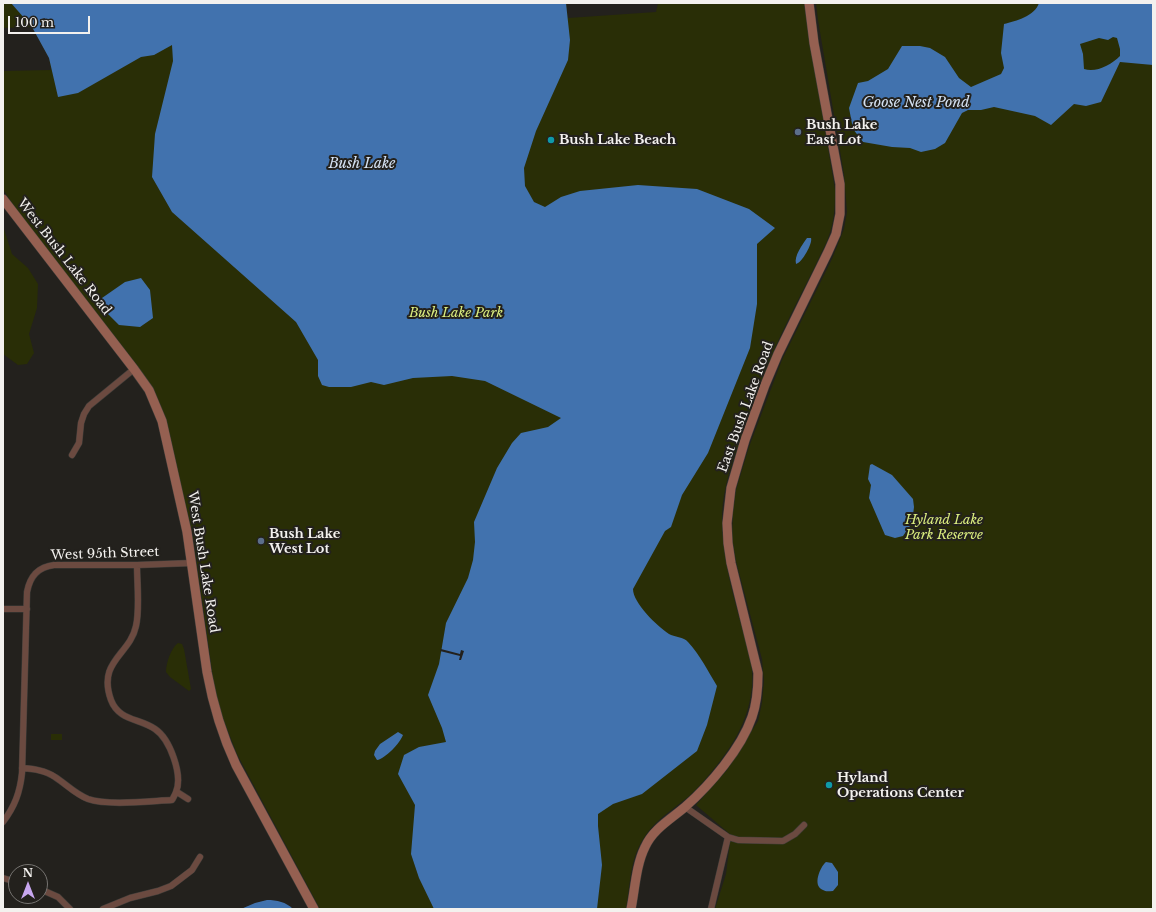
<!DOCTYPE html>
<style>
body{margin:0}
#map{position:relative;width:1156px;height:912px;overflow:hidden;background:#23211d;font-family:"Libre Baskerville",serif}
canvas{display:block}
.frame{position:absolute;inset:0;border:4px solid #f3f1ee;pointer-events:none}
.north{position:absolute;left:8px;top:864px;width:40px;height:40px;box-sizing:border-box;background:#23211d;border:1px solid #767471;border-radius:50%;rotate:0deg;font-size:11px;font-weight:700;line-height:16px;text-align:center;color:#f3f1ee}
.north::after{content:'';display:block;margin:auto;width:14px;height:18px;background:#c7a6ef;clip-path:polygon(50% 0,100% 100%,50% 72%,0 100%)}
.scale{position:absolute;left:8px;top:16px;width:82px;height:18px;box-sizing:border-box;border:2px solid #f3f1ee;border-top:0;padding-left:5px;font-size:12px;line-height:14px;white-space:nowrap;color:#f3f1ee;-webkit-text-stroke:3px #23211d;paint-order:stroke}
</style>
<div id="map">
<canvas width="1156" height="912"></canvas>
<div class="frame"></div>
<div class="north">N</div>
<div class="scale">100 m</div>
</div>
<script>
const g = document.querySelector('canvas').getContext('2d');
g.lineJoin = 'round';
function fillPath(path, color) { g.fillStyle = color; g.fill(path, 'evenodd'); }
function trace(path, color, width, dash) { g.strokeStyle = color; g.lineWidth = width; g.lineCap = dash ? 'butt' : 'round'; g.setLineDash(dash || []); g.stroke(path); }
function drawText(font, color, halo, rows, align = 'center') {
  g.font = font + ' "Libre Baskerville",serif'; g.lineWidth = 4; g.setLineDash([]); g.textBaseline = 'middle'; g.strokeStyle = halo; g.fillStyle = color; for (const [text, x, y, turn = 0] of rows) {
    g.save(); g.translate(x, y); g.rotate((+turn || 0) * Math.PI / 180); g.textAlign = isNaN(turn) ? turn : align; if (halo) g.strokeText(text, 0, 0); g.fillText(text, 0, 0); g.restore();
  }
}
fillPath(new Path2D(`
 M3 3H566L568 18 656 12 658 3H804L835 190C835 210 834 223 827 241 812 274 794 306 779 339 764 371 752 404 741 438 732 462 723 488 722 514 721 564 739 613 751 661 757 701 741 735 717 765 708 776 699 787 688 797 672 810 652 822 642 841 630 860 630 887 626 909H320L237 754 219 708 214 685 193 535 165 421 147 380 136 364 17 211 3 189V71L51 70 49 58 32 27 3 28Z
 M816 3H1153V909H715L726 874 731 835 696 805 727 770 758 721 762 703 764 681 762 659 736 561 732 537 733 513 736 490 749 447 782 360 832 259 844 229 847 212 844 174 818 20Z
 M3 226 12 254 28 268 38 284 37 308 29 334 34 353 27 364 18 365 3 354Z
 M178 643 182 644 184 649 191 689 189 691 170 677 166 672C166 663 171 648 178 643Z
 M51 734H62V740H51Z`), '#292e06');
fillPath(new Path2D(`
 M11 3H566L570 40 568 60 536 131 524 168 525 186 534 202 545 207 561 197 580 191 638 185 697 189 749 209 775 228 757 244V304L750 348 708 453 682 495 671 527 665 531 633 589C633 603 657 626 669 634 674 637 684 637 688 642 700 655 708 671 717 686L707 725 697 751 642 794 613 804 598 814V826L602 865 597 909H434L419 878 411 854 415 805 398 774 404 755 419 747 446 742 442 728 428 695 439 664 446 623 468 578 473 560 475 542 474 522 497 468 512 443 521 433 548 427 561 418 485 381 452 376 413 378 384 385 371 382 351 387H329L322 385 318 376V360L296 322 172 212 152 177 155 134 173 61 172 45 154 55 141 57 78 93 58 97 49 58 32 27Z
 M1039 3H1153V65L1120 62 1101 102 1086 106 1074 104 1051 125 1035 116 994 107 981 110H968L962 113 945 143 935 149 921 152 910 148 892 147 863 142 853 129 849 108 858 83 868 81 888 69 902 46H920L930 48 945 57 959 78 971 87 1001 74 1004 68 1001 53 1004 24C1016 21 1035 16 1039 3ZM1113 37 1117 38 1120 49V56C1111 65 1096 73 1084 69L1083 54 1080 44 1099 38 1108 40Z
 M807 238H811C813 243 802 263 796 264 794 256 802 245 807 238Z
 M141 278 150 290 153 318 140 327 119 325 104 310 102 298 125 282Z
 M872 464 892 475 913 499 914 507 912 523 903 536 895 538 885 535 869 498 871 485 868 479 870 465Z
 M398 732 403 735C400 743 385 759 377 760L374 755 375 751 380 744Z
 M826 862 832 863 838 872V885L833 891C829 891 826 892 823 890 812 886 820 867 826 862Z
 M267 900C277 900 286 902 293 909H241L255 903Z`), '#4172ae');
fillPath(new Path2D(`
 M441 649 460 654 461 650 464 651 461 660H459L460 656 440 651Z`), '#23211d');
const street = new Path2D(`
 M72 455 79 443 81 423 84 414 89 406 134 369
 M3 609H27
 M22 768C33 769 45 770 55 777 66 784 75 794 88 799 108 806 150 801 172 800 173 798 175 795 176 792 183 775 170 739 155 729 139 718 119 721 111 700 97 661 130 655 136 626 140 609 137 583 137 565
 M177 792 188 799
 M685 807 728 837 738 840 783 841 795 834 804 825
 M3 822C15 806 20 792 22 773L27 592C30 576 38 567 54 565H137L192 563
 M3 878 16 882
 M40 889 58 897 70 909
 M103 909 130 898 158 891 171 886 192 870 200 857
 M711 909 728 837`);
const secondary = new Path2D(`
 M3 199 134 369 149 390 162 421 187 532 207 672C213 705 222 735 236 765L314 909
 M631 909C635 889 636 865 645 847 653 829 671 819 685 807 710 785 741 749 752 717 757 703 758 688 758 673L731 563 728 543 727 523 731 488 745 440 765 385 778 354 828 252 836 234 840 214V184L814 43 809 3`);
trace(street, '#403e3a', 7);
trace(secondary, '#403e3a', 10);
trace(street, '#6b4a40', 6);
trace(secondary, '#956051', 9);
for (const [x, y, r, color] of [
 [798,132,4,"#5c6f8a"],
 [551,140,4,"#0f9aa8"],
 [261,541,4,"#5c6f8a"],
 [829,785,4,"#0f9aa8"]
]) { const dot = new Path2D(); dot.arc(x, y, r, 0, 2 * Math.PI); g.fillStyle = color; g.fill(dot); trace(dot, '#23211d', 1.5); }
drawText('bold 13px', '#f3f1ee', '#23211d', [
 ["Bush Lake",806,125],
 ["East Lot",806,140],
 ["Bush Lake Beach",559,140],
 ["Bush Lake",269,534],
 ["West Lot",269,549],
 ["Hyland",837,778],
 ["Operations Center",837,793]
], 'left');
drawText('13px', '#f3f1ee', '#23211d', [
 ["West Bush Lake Road",64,257,52],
 ["East Bush Lake Road",746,407,-70],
 ["West 95th Street",105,554,-2],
 ["West Bush Lake Road",203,562,81]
]);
drawText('italic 13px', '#dbee7f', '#23211d', [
 ["Bush Lake Park",456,313],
 ["Hyland Lake",944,520],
 ["Park Reserve",944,535]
]);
drawText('italic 14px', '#d4e1f2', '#23211d', [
 ["Goose Nest Pond",916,103],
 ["Bush Lake",362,164]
]);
</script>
